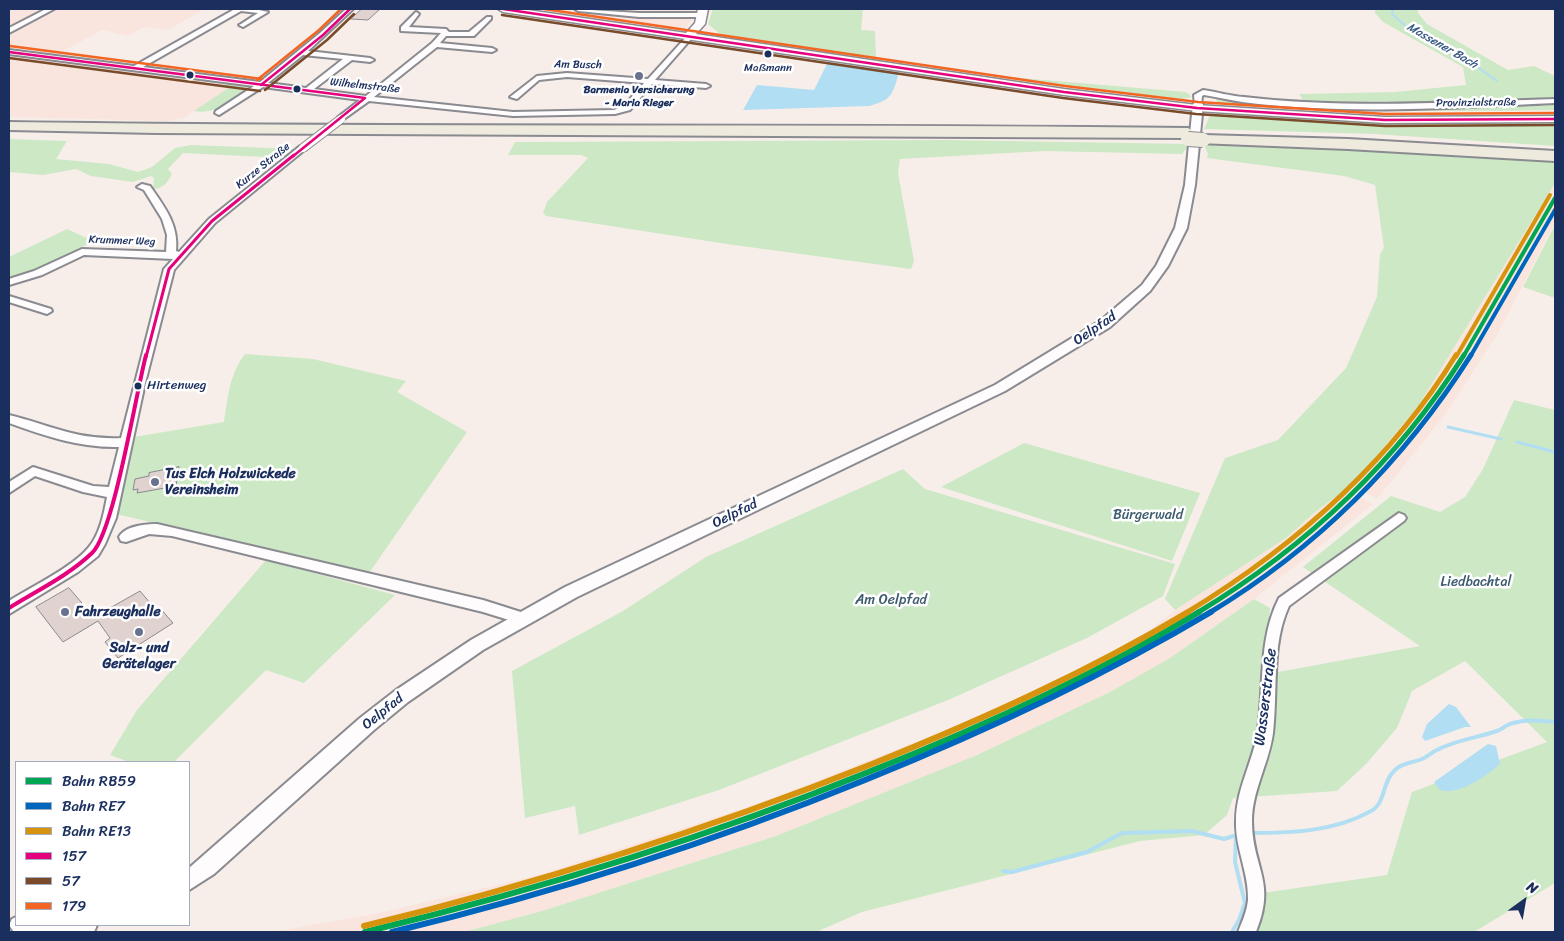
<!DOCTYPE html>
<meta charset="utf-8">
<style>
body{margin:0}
#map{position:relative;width:1564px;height:941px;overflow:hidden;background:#f7eeea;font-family:Sriracha,sans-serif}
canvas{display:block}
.frame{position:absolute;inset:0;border:10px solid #1b2f5e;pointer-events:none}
.legend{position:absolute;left:15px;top:761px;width:175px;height:165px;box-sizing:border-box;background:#fff;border:1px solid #a4acbf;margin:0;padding:6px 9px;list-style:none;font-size:15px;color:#1b2f5e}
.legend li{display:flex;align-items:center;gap:10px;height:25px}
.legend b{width:25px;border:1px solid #a4acbf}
.north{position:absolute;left:1499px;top:876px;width:50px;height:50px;-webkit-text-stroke:4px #fff;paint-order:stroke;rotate:32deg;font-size:14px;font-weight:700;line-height:20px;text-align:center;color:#1b2f5e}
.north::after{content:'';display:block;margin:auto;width:18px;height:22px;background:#1b2f5e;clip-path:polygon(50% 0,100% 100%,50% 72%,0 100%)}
</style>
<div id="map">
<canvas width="1564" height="941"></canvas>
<div class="frame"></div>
<ul class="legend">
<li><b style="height:6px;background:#00a651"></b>Bahn RB59</li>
<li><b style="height:6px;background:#0065bd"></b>Bahn RE7</li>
<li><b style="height:6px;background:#d6940e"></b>Bahn RE13</li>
<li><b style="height:6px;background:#e5007d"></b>157</li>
<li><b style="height:6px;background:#7a4b2a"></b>57</li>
<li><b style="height:6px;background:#f26522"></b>179</li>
</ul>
<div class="north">N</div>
</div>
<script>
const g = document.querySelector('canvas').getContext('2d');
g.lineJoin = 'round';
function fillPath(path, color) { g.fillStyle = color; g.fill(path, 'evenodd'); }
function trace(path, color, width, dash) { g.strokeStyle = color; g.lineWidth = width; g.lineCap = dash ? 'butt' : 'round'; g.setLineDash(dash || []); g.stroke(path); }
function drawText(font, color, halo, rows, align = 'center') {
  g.font = font + ' Sriracha,sans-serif'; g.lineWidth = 5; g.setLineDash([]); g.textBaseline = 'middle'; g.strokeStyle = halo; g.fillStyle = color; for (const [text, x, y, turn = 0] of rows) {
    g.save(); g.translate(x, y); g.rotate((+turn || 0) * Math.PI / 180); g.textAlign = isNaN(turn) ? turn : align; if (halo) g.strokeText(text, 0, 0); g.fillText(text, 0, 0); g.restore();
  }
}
fillPath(new Path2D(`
 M9 9H205L168 30 144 27 128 36 102 30 47 60 227 84 225 85 230 87 184 118 166 121 9 117Z
 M531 9H694L690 23 682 31Z
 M1555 183V223L1497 335 1445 415 1377 499 1352 485Z
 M1347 490 1373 504 1254 599 1170 658 1110 692 977 755 776 836 542 911 464 932H272L384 912 538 875 760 803 956 726 1085 666 1147 632 1175 610 1286 538 1315 512Z`), '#f9e5dd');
fillPath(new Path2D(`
 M713 9H863L861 30 875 31 876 60 725 38 708 24Z
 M1375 9H1424H1418V13L1427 24 1508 70 1534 66 1555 76V99L1417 102 1304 101 1299 94 1395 92 1466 85 1463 67 1383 22 1375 13Z
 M997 76 1186 92 1192 97 1182 99 1091 90Z
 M227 84 252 88C235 100 215 115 194 111L230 87 224 86Z
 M1215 96 1263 104 1408 107 1555 104V110C1442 112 1330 112 1217 103Z
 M1220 112 1311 119 1420 123 1555 121V146L1374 134 1204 129 1210 115Z
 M9 139 67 141 56 159 109 164 138 172 152 167 175 148 191 145 296 149 286 158 183 153 168 169 172 174C168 182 163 189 153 189L154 178 151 176 133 182 91 176 76 169 43 175 9 172Z
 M946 140 1190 144 1182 154 1045 151 900 159 898 173 914 261 911 269 727 244 546 216 543 213 547 202 588 158 581 155H508L515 142Z
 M1216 144 1439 153 1555 160V183L1418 406 1352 485 1315 512 1286 538 1175 610 1165 599 1225 458 1278 440 1346 368 1377 297 1380 254 1384 248 1375 185 1344 176 1207 158 1208 154 1204 145Z
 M1555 225V298L1523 287Z
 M67 229 93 241 41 269 9 280V257Z
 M245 354 313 359 406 381 397 392 467 432 369 573 116 514 134 437 224 422C228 397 229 375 245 354Z
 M1514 400 1555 410V883L1474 932H1253L1262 893 1387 875 1412 792 1547 742 1465 661 1412 691 1397 728 1366 764 1337 791 1233 798 1227 815 1204 835 1140 841 862 912 816 932H464L542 911 776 836 977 755 1110 692 1170 658 1254 599 1270 608 1262 675 1420 646 1303 567 1391 496 1440 512 1465 497 1483 469Z
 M1024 443 1200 493 1172 561 941 487Z
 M903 469 925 489 1175 564 1163 596 1087 638 948 700 719 790 579 835 575 806 525 818 512 671 623 611 706 557Z
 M266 560 395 595 304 683 266 670 174 762H129L110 755 137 710Z`), '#cde8c5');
fillPath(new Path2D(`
 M828 62 899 72C893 94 892 100 869 106L743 110 757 85 814 90Z
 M1449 704 1456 707 1471 727H1465L1425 741 1422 737 1427 724Z
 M1488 744 1496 746 1500 764C1486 776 1459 796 1440 790L1434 782Z`), '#b1def2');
trace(new Path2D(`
 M1393 9 1392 14 1409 29 1472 63 1497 81`), '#b1def2', 2);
trace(new Path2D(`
 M1448 427 1501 439
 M1517 442 1555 452`), '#b1def2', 3);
trace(new Path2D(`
 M1249 833C1290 833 1334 832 1371 811 1386 803 1382 781 1395 770 1403 762 1413 763 1422 759 1427 757 1431 753 1435 751 1454 740 1477 738 1497 731 1503 729 1507 724 1513 723 1527 719 1541 721 1555 722
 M1003 871 1012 872 1087 852 1122 833 1192 831 1224 839 1240 834
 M1232 932 1239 920 1245 903 1235 862 1236 835`), '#b1def2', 4);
const building = new Path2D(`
 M362 9H380L368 20 351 19Z
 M179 467 176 486 137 493 138 489 133 490 135 479 149 476V473Z
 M69 588 94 617 140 591 156 610 160 608 173 623 118 658 105 642 110 638 98 621 63 642 36 607Z`);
fillPath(building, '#e0d3cf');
trace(building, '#8a8a91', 1);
const minor = new Path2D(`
 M46 9H54L9 33V28Z
 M235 9H255L268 12 243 27 239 25 241 24 258 13 241 11 143 67 260 82 320 33 346 9H353L308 51 370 58 374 60 370 62 352 60 314 89 366 96 432 43 441 33 401 31V27L416 12 419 14 409 27 446 29 449 32H469L487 17H491V19L474 36H446L440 43 492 48 496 50 492 52 437 47 374 97 513 112 614 110 624 106 644 83 567 77 539 80 517 99 510 97 537 76 567 73 648 79 688 35H691V39L655 80 706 84 710 86 706 88 652 84 630 110 615 114 513 116 369 101 341 121H338V117L360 100 263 87 219 115 215 113 216 111 254 86 9 54V50L134 66ZM303 55 343 59 306 88 268 83Z
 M575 9 639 13H702L705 15 702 17H639L578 11Z
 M1203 90C1217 92 1230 96 1244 97 1347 109 1452 102 1555 99V103C1452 108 1345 115 1242 102 1229 100 1217 97 1204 95L1202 96 1201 106H1195L1194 95Z
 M300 146 307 148 215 223 174 270 145 383 116 518 105 544 98 556 78 572 9 614V601C31 587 73 567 89 547 100 534 104 513 107 497L83 492 35 476 9 493V482L33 467 93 486 109 487 119 447C81 448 44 436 9 423V415C50 425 76 440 121 438L164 269 173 259 84 255 42 275 9 285V279L34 271 82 249 166 252 167 235 162 219 144 190 137 187 142 184 150 186C164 206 179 225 176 251L179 252 209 219Z
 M9 296 51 309 52 311 47 314 9 302Z
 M1399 513 1404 515 1406 518 1404 521 1289 606C1271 645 1278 691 1273 733 1269 763 1252 791 1252 821 1252 868 1277 881 1256 932H1238C1242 922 1247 911 1248 900 1249 873 1235 848 1236 821 1236 791 1251 765 1257 736 1265 690 1257 641 1279 598Z
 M157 524 483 600 527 614 529 618 527 622 522 624 483 612 172 536 149 534 126 542 121 541 119 537C125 526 145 524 157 524Z
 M16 917V925H60L62 930 61 932H14L9 925 12 919Z`);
const tertiary = new Path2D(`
 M1198 101 1203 104 1195 185 1187 228 1168 266 1150 291 1110 327 1005 391 577 597 483 650 408 702 374 730 214 874 189 890V868L360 718 396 690 471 640 565 587 995 385 1100 321 1142 285 1156 266 1175 228 1185 185 1193 104Z
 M44 925H97L94 932H41Z`);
const secondary = new Path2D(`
 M498 9H521L686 33 695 23 698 9H708L705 24 696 34 1064 89 1197 105 1385 117 1555 116V122L1385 123 1197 111 1064 95 503 12Z`);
const motorway = new Path2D(`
 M9 122C402 128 795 123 1188 128L1196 133 1188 138 156 133 9 130Z
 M1203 135 1348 139 1555 151V161L1348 149 1198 143 1195 140 1198 137Z`);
trace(minor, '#8a8a91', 4);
trace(tertiary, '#8a8a91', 4);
trace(secondary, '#8a8a91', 3);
trace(motorway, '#8a8a91', 4);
fillPath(minor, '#fefcfc');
fillPath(tertiary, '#fefcfc');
fillPath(secondary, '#fefcfc');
fillPath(motorway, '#eeebde');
const minorBridge = new Path2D(`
 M303 148 341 119`);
const motorwayBridge = new Path2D(`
 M1188 139 1203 140`);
trace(minorBridge, '#8a8a91', 10, []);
trace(motorwayBridge, '#8a8a91', 16, []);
trace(minorBridge, '#fefcfc', 8);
trace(motorwayBridge, '#eeebde', 14);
trace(new Path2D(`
 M503 9 1064 92 1197 108 1385 120 1555 119
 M9 52 365 98
 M261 85 323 35 350 9
 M292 157 365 98`), '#e5007d', 2.5);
trace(new Path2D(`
 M146 357 169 269 212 221 294 155`), '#e5007d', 3);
trace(new Path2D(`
 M9 608C36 591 68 576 92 553 114 532 136 393 146 355`), '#e5007d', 4);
trace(new Path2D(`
 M502 15 1063 98 1196 114 1385 126 1555 125
 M9 58 260 91
 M265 90 327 40 354 14`), '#7a4b2a', 2.5);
trace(new Path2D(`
 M544 9 1065 86 1198 102 1385 114 1555 113
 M10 46 262 79
 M257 80 319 30 341 9`), '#f26522', 2.5);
trace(new Path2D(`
 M1463 357 1555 198`), '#00a651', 4);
trace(new Path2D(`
 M1197 613C1306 547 1396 463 1464 355`), '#00a651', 5);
trace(new Path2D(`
 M365 932C538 890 706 838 871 771 985 726 1095 675 1199 612`), '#00a651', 6);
trace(new Path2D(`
 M1470 357 1555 210`), '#0065bd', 4);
trace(new Path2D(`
 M1209 613C1317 548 1404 461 1471 355`), '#0065bd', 5);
trace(new Path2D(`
 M392 932C553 893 711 843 865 780 984 732 1100 678 1211 612`), '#0065bd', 6);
trace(new Path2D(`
 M1456 357 1550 195`), '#d6940e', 4);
trace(new Path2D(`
 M1186 613C1294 547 1389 464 1456 355`), '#d6940e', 5);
trace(new Path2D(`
 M364 926C537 884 706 830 872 764 981 720 1088 672 1188 612`), '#d6940e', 6);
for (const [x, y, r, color] of [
 [768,54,4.5,"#1b2f5e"],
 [190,75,4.5,"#1b2f5e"],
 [639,76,5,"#68728f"],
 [297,89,4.5,"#1b2f5e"],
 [138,386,4.5,"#1b2f5e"],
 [155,482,5,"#68728f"],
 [65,612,5,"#68728f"],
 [139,632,5,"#68728f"]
]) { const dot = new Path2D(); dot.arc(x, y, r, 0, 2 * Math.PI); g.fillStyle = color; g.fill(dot); trace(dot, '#fff', 2); }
drawText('11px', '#1b2f5e', '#fff', [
 ["Am Busch",578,65,1],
 ["Wilhelmstraße",365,86,6],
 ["Provinzialstraße",1476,103,-1],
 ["Kurze Straße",263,166,-39],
 ["Krummer Weg",122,241,2]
]);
drawText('11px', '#1b2f5e', '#fff', [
 ["Maßmann",768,68]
]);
drawText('bold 11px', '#1b2f5e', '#fff', [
 ["Barmenia Versicherung",639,90],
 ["- Maria Rieger",639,103]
]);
drawText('italic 12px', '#395984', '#fff', [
 ["Massener Bach",1442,46,30]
]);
drawText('13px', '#1b2f5e', '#fff', [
 ["Hirtenweg",147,386]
], 'left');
drawText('14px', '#1b2f5e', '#fff', [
 ["Oelpfad",1095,329,-34],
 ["Oelpfad",735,514,-26],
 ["Oelpfad",383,712,-39]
]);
drawText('bold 14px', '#1b2f5e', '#fff', [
 ["Tus Elch Holzwickede",165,474],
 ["Vereinsheim",165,490],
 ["Fahrzeughalle",75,612],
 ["Salz- und",139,648,"center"],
 ["Gerätelager",139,664,"center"]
], 'left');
drawText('14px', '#3f5c70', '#fff', [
 ["Bürgerwald",1148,515],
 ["Liedbachtal",1476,582],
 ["Am Oelpfad",891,600]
]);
drawText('16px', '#1b2f5e', '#fff', [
 ["Wasserstraße",1266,697,-83]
]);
</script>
